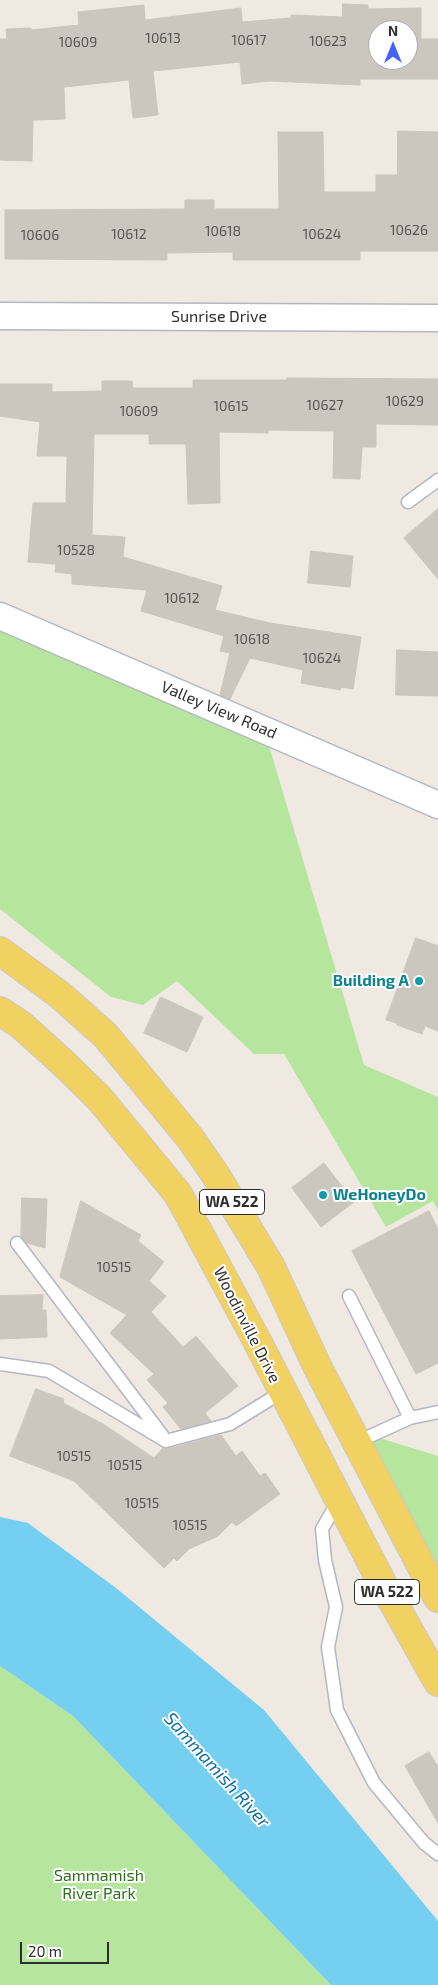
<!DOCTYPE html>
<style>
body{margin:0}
#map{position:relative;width:438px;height:1985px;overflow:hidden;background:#efe9e1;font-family:"Exo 2",sans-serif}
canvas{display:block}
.north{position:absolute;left:368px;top:20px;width:50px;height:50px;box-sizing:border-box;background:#fff;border:1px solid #ababab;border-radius:50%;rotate:0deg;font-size:14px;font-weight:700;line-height:20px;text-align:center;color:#2e2e2e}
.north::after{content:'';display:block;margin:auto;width:18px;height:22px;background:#4264fb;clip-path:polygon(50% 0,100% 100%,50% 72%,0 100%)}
.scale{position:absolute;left:20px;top:1942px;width:89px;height:22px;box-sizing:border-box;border:2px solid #2e2e2e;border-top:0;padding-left:6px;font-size:15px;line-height:18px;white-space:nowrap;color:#2e2e2e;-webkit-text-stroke:4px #fff;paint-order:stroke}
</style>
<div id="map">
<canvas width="438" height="1985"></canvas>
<div class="north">N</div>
<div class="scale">20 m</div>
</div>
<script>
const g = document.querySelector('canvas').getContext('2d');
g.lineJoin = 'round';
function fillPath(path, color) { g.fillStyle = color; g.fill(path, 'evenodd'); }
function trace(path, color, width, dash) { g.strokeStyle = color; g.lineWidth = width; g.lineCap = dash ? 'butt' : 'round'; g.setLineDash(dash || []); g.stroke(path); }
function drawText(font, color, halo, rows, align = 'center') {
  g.font = font + ' "Exo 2",sans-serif'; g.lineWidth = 4; g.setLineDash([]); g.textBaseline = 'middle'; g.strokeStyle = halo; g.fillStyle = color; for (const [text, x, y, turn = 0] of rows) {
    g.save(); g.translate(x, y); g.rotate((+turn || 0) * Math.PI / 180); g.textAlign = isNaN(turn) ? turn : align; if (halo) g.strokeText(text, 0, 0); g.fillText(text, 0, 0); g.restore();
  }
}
fillPath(new Path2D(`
 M0 628 264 729 364 1065 438 1097V1210L433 1201 386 1227 284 1054H254L177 981 143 1005 111 997 0 909Z
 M350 1429 438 1456V1598Z
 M0 1666 73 1716 331 1985H0Z`), '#b6e59e');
fillPath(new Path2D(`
 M0 1517 28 1523 116 1588 264 1710 438 1921V1985H331L73 1716 0 1666Z`), '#75cff0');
const building = new Path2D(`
 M343 4 368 5V9L421 8V39H438V79H360V85L269 81 242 84 240 62 153 71 158 115 133 118 129 80 64 87 65 119 33 120 32 161 0 160V39H7L6 29 31 28V30L79 25 78 12 144 5 145 20 241 8 242 22 291 18V15L342 17ZM378 30H408V60H378Z
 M398 131 438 132V251H360V260H233V252L167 253V260L5 259V210L185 209V200H214V209H279L278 132H323L324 192H376V175H397Z
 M287 378 438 379V425L376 424V447H362L360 479 333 478 334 431 268 430V433L219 432 220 503 188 504 186 444H149V434H94L92 535 125 537 123 557 222 586 215 610 270 623 361 637 353 689 341 687 340 690 301 683 303 670 250 658 230 699 220 695 230 653 220 651 224 636 141 611 147 590 72 584V574L55 572 56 564 28 562 33 503H66L67 456H37L40 422 0 416V384H52V392L102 391V381H132L133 388H193V380H287Z
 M438 509V579L404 538Z
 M311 551 353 556 350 587 308 583Z
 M397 650 438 652V696L396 695Z
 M416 938 438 946V1031L425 1026 422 1034 397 1025V1023L386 1020Z
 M161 997 203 1017 187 1052 144 1033Z
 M324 1163 354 1202 321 1227 292 1188Z
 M22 1198 47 1199 45 1248 27 1243 21 1236Z
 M81 1201 141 1235 138 1241 164 1262 149 1281 166 1296 151 1312 183 1347 196 1336 238 1386 205 1413 211 1421 181 1429 163 1407 168 1403 147 1380 154 1374 110 1333 127 1315 60 1277Z
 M429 1211 438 1229V1363L416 1374 352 1251Z
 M43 1295 42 1310H46L47 1337 0 1339V1296Z
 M36 1389 64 1399 63 1403 103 1424 154 1458 163 1448 168 1449 221 1435 236 1456 242 1451 260 1476 265 1473 280 1494 236 1526 232 1522 218 1536 189 1549 177 1561 174 1558 164 1568 74 1481 10 1456Z
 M429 1752 438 1767V1823L405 1766Z`);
fillPath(building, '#cbc7bf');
trace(building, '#cbc5ba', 1);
const service = new Path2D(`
 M408 502 438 480
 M17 1243 162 1435
 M349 1296 410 1418 357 1442
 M0 1364 49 1371 166 1441 230 1424 282 1392
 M410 1418 438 1412
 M339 1500 322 1529 325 1560 336 1607 328 1647 337 1710 374 1783 424 1843 438 1854`);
const minor = new Path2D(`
 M0 316 438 318
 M0 616 438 805`);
const primary = new Path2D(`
 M0 951 60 995 106 1036 190 1138 215 1174 271 1267 318 1368 438 1598
 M0 1011 21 1025 61 1061 99 1098 178 1194 256 1339 380 1579 438 1682`);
trace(service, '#b4b7c1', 15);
trace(minor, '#b4b7c1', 29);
trace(primary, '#c9c9c9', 30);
trace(service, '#fff', 12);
trace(minor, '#fff', 26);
trace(primary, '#f2d163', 28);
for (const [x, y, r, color] of [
 [419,981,5,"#0f9aa8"],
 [323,1195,5,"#0f9aa8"]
]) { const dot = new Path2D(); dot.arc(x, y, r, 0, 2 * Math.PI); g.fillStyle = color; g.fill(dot); trace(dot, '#fff', 2); }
drawText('14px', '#555452', null, [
 ["10613",163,38],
 ["10617",249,40],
 ["10623",328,41],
 ["10609",78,42],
 ["10626",409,230],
 ["10618",223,231],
 ["10612",129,234],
 ["10624",322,234],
 ["10606",40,235],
 ["10629",405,401],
 ["10627",325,405],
 ["10615",231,406],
 ["10609",139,411],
 ["10528",76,550],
 ["10612",182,598],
 ["10618",252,639],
 ["10624",322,658],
 ["10515",114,1267],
 ["10515",74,1456],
 ["10515",125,1465],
 ["10515",142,1503],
 ["10515",190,1525]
]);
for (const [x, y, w] of [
 [232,1202,65],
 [387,1592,65]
]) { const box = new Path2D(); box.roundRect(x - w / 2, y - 12.5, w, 25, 4); g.fillStyle = '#fff'; g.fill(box); trace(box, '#2e2e2e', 1); }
drawText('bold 15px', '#2e2e2e', null, [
 ["WA 522",232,1202],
 ["WA 522",387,1592]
]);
drawText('16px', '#2e2e2e', '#fff', [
 ["Sunrise Drive",219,317],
 ["Valley View Road",219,710,23],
 ["Woodinville Drive",247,1325,63]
]);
drawText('bold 16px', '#0d838f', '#fff', [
 ["Building A",409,981],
 ["WeHoneyDo",333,1195,"left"]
], 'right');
drawText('16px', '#2c6e1b', '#fff', [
 ["Sammamish",99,1876],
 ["River Park",99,1894]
]);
drawText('italic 18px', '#0d6fa3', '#fff', [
 ["Sammamish River",217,1770,48]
]);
</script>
